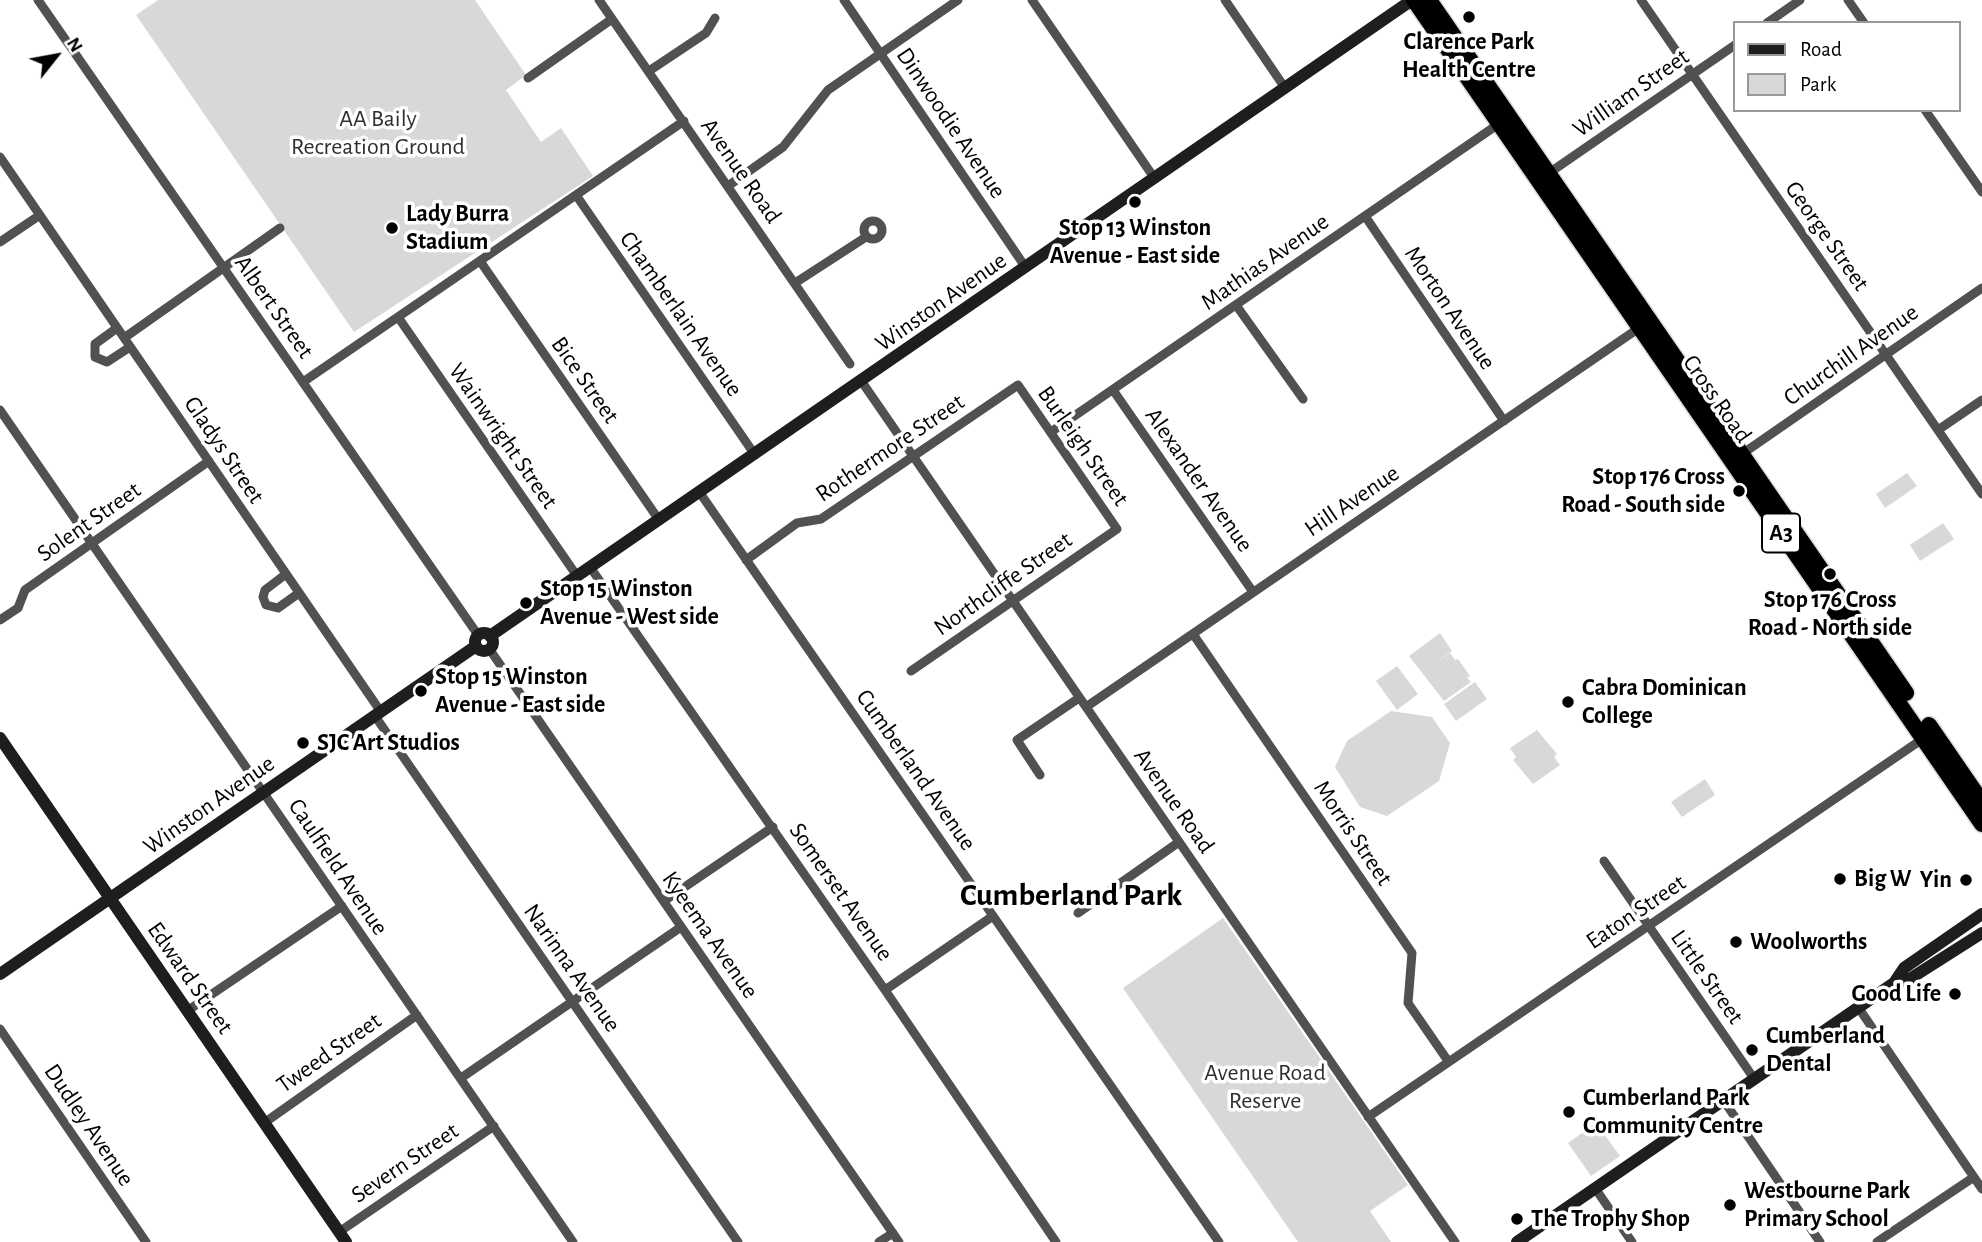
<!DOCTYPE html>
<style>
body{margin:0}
#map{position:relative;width:1982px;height:1242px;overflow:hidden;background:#fff;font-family:"Alegreya Sans",sans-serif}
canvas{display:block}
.legend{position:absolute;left:1733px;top:21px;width:228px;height:91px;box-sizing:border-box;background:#fff;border:2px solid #999;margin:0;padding:9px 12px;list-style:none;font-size:21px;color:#000}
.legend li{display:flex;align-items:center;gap:14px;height:35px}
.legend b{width:35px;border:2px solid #999}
.north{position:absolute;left:21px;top:21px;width:70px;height:70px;-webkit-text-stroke:5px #fff;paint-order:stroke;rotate:59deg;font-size:19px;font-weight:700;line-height:28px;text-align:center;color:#000}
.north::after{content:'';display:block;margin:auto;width:24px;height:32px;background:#000;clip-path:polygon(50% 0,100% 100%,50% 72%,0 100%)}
</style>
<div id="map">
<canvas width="1982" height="1242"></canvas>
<ul class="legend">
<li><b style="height:9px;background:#1e1e1e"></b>Road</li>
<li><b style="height:19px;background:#d8d8d8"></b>Park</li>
</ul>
<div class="north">N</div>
</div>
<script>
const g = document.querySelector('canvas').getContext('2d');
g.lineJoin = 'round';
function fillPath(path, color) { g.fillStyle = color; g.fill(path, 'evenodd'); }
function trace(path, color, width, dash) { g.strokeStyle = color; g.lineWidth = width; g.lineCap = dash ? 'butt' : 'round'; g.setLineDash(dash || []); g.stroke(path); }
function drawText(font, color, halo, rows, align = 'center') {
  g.font = font + ' "Alegreya Sans",sans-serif'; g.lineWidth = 7; g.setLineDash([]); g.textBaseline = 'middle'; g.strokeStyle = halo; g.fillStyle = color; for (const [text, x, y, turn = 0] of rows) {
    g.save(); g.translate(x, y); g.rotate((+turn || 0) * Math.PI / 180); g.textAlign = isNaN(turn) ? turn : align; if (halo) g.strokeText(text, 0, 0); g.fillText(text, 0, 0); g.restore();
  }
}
fillPath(new Path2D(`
 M158 0H475L526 75 506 90 541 142 561 128 593 176 354 332 136 15Z
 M1907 473 1917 486 1885 508 1876 494Z
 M1943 523 1954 539 1920 561 1910 545Z
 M1440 633 1452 651 1427 669 1450 653 1455 660 1458 659 1470 676 1467 678 1471 682 1444 701 1409 656Z
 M1397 666 1418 694 1397 710 1376 681Z
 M1475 682 1487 699 1456 721 1444 704Z
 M1391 711 1432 717 1450 743 1439 781 1387 816 1360 807 1335 767 1347 741Z
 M1537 730 1557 754 1554 757 1560 765 1533 784 1513 760 1516 757 1510 748Z
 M1705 779 1715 795 1682 817 1671 802Z
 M1223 918 1408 1185 1370 1211 1391 1242H1298L1123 988Z
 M1596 1123 1620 1156 1591 1176 1568 1143Z`), '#d8d8d8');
const highway = new Path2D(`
 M1414 0 1982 824
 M1429 0 1906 693
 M1929 725 1982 802`);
trace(highway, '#dbdbdb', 19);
trace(new Path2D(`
 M38 0 478 635
 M599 0 850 364
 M844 0 1026 268
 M1032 0 1155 179
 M1225 0 1285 88
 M1641 0 1982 494
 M1848 0 1864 23
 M1767 23 1800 0
 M649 71 706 33 715 18
 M528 78 612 19
 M1925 110 1982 192
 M0 157 381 712
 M1549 173 1735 45
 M728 186 783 147 828 90 958 0
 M576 195 755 455
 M1365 216 1504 421
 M864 230a9 9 0 1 1 18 0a9 9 0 1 1-18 0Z
 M0 242 40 215
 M480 261 659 520
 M795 283 866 237
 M1236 305 1303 399
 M398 317 577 576
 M117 328 95 344V357L107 362 130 347
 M124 338 280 228
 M303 382 684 121
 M862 382 1455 1242
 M1113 390 1253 592
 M0 410 573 1242
 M1938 430 1982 400
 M1051 432 1500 123
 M1742 454 1982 288
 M700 493 1219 1242
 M746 560 797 523 821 519 1018 385 1117 529 911 671
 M590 567 885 990 1056 1242
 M286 574 265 590 263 597 266 605 278 608 299 593
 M0 620 18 608 25 590 209 461
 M1193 634 1412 953 1408 1003 1448 1061
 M490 650 899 1242
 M1086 707 1639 328
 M375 716 738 1242
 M1040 775 1017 740 1079 698
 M1604 861 1755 1080
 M664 901 773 827
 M1078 913 1179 842
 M885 990 993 916
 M1858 1007 1982 1189
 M187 1011 342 906
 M0 1029 146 1242
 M461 1078 681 927
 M1724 1101 1820 1242
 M1368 1117 1924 738
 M264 1123 417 1015
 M1595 1188 1632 1242
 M339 1232 494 1126
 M879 1242 893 1233
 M1877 1242 1974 1177`), '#515151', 9);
trace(new Path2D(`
 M475 642a9 9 0 1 1 18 0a9 9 0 1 1-18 0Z
 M490 636 1412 0
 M0 738 346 1242
 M0 974 476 646
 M1894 983 1908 980 1982 933
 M1517 1242 1894 983 1904 968 1982 914`), '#1e1e1e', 12);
trace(highway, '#000', 16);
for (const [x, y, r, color] of [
 [1469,17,7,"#000"],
 [1135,202,7,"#000"],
 [392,228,7,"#000"],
 [1739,491,7,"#000"],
 [1830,574,7,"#000"],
 [526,603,7,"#000"],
 [421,691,7,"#000"],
 [1568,702,7,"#000"],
 [303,743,7,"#000"],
 [1840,879,7,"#000"],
 [1966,880,7,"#000"],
 [1736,942,7,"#000"],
 [1955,994,7,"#000"],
 [1752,1050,7,"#000"],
 [1569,1112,7,"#000"],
 [1730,1205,7,"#000"],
 [1517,1219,7,"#000"]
]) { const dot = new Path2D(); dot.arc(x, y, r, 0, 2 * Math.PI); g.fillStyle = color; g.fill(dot); trace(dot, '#fff', 2.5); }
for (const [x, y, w] of [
 [1781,533,38]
]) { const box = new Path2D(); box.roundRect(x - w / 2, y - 19.5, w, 39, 5); g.fillStyle = '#fff'; g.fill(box); trace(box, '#000', 2); }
drawText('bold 23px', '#000', null, [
 ["A3",1781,533]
]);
drawText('bold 24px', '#000', '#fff', [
 ["Clarence Park",1469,42,"center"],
 ["Health Centre",1469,70,"center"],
 ["Lady Burra",406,214],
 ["Stadium",406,242],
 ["Stop 13 Winston",1135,228,"center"],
 ["Avenue - East side",1135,256,"center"],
 ["Stop 176 Cross",1725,477,"right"],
 ["Road - South side",1725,505,"right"],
 ["Stop 15 Winston",540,589],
 ["Avenue - West side",540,617],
 ["Stop 176 Cross",1830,600,"center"],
 ["Road - North side",1830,628,"center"],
 ["Stop 15 Winston",435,677],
 ["Avenue - East side",435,705],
 ["Cabra Dominican",1582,688],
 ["College",1582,716],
 ["SJC Art Studios",317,743],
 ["Big W",1854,879],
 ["Yin",1952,880,"right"],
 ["Woolworths",1750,942],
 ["Good Life",1941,994,"right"],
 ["Cumberland",1766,1036],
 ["Dental",1766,1064],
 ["Cumberland Park",1583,1098],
 ["Community Centre",1583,1126],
 ["Westbourne Park",1744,1191],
 ["Primary School",1744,1219],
 ["The Trophy Shop",1531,1219]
], 'left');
drawText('24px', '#000', '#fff', [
 ["William Street",1631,93,-35],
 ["Dinwoodie Avenue",951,123,56],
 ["Avenue Road",741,171,55],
 ["George Street",1827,236,55],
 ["Mathias Avenue",1265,262,-35],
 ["Winston Avenue",941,302,-35],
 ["Albert Street",274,307,55],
 ["Morton Avenue",1450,308,56],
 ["Chamberlain Avenue",681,314,55],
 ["Churchill Avenue",1851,355,-35],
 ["Bice Street",585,380,55],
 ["Cross Road",1717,399,55],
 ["Wainwright Street",503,436,55],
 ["Burleigh Street",1083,446,55],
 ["Rothermore Street",890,448,-34],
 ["Gladys Street",224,450,56],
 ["Alexander Avenue",1199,480,55],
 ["Hill Avenue",1352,501,-34],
 ["Solent Street",89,522,-35],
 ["Northcliffe Street",1003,584,-35],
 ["Cumberland Avenue",916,770,55],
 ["Avenue Road",1174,801,55],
 ["Winston Avenue",209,805,-35],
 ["Morris Street",1353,833,56],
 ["Caulfield Avenue",338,867,56],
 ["Somerset Avenue",841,892,55],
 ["Eaton Street",1636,912,-34],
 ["Kyeema Avenue",710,935,55],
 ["Narinna Avenue",572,968,55],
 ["Little Street",1707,977,55],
 ["Edward Street",190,978,55],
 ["Tweed Street",329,1053,-35],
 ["Dudley Avenue",89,1125,56],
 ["Severn Street",405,1163,-34]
]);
drawText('24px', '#2f2f2f', '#fff', [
 ["AA Baily",378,119],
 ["Recreation Ground",378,147],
 ["Avenue Road",1265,1073],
 ["Reserve",1265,1101]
]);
drawText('bold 32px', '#000', '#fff', [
 ["Cumberland Park",1071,895]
]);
</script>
